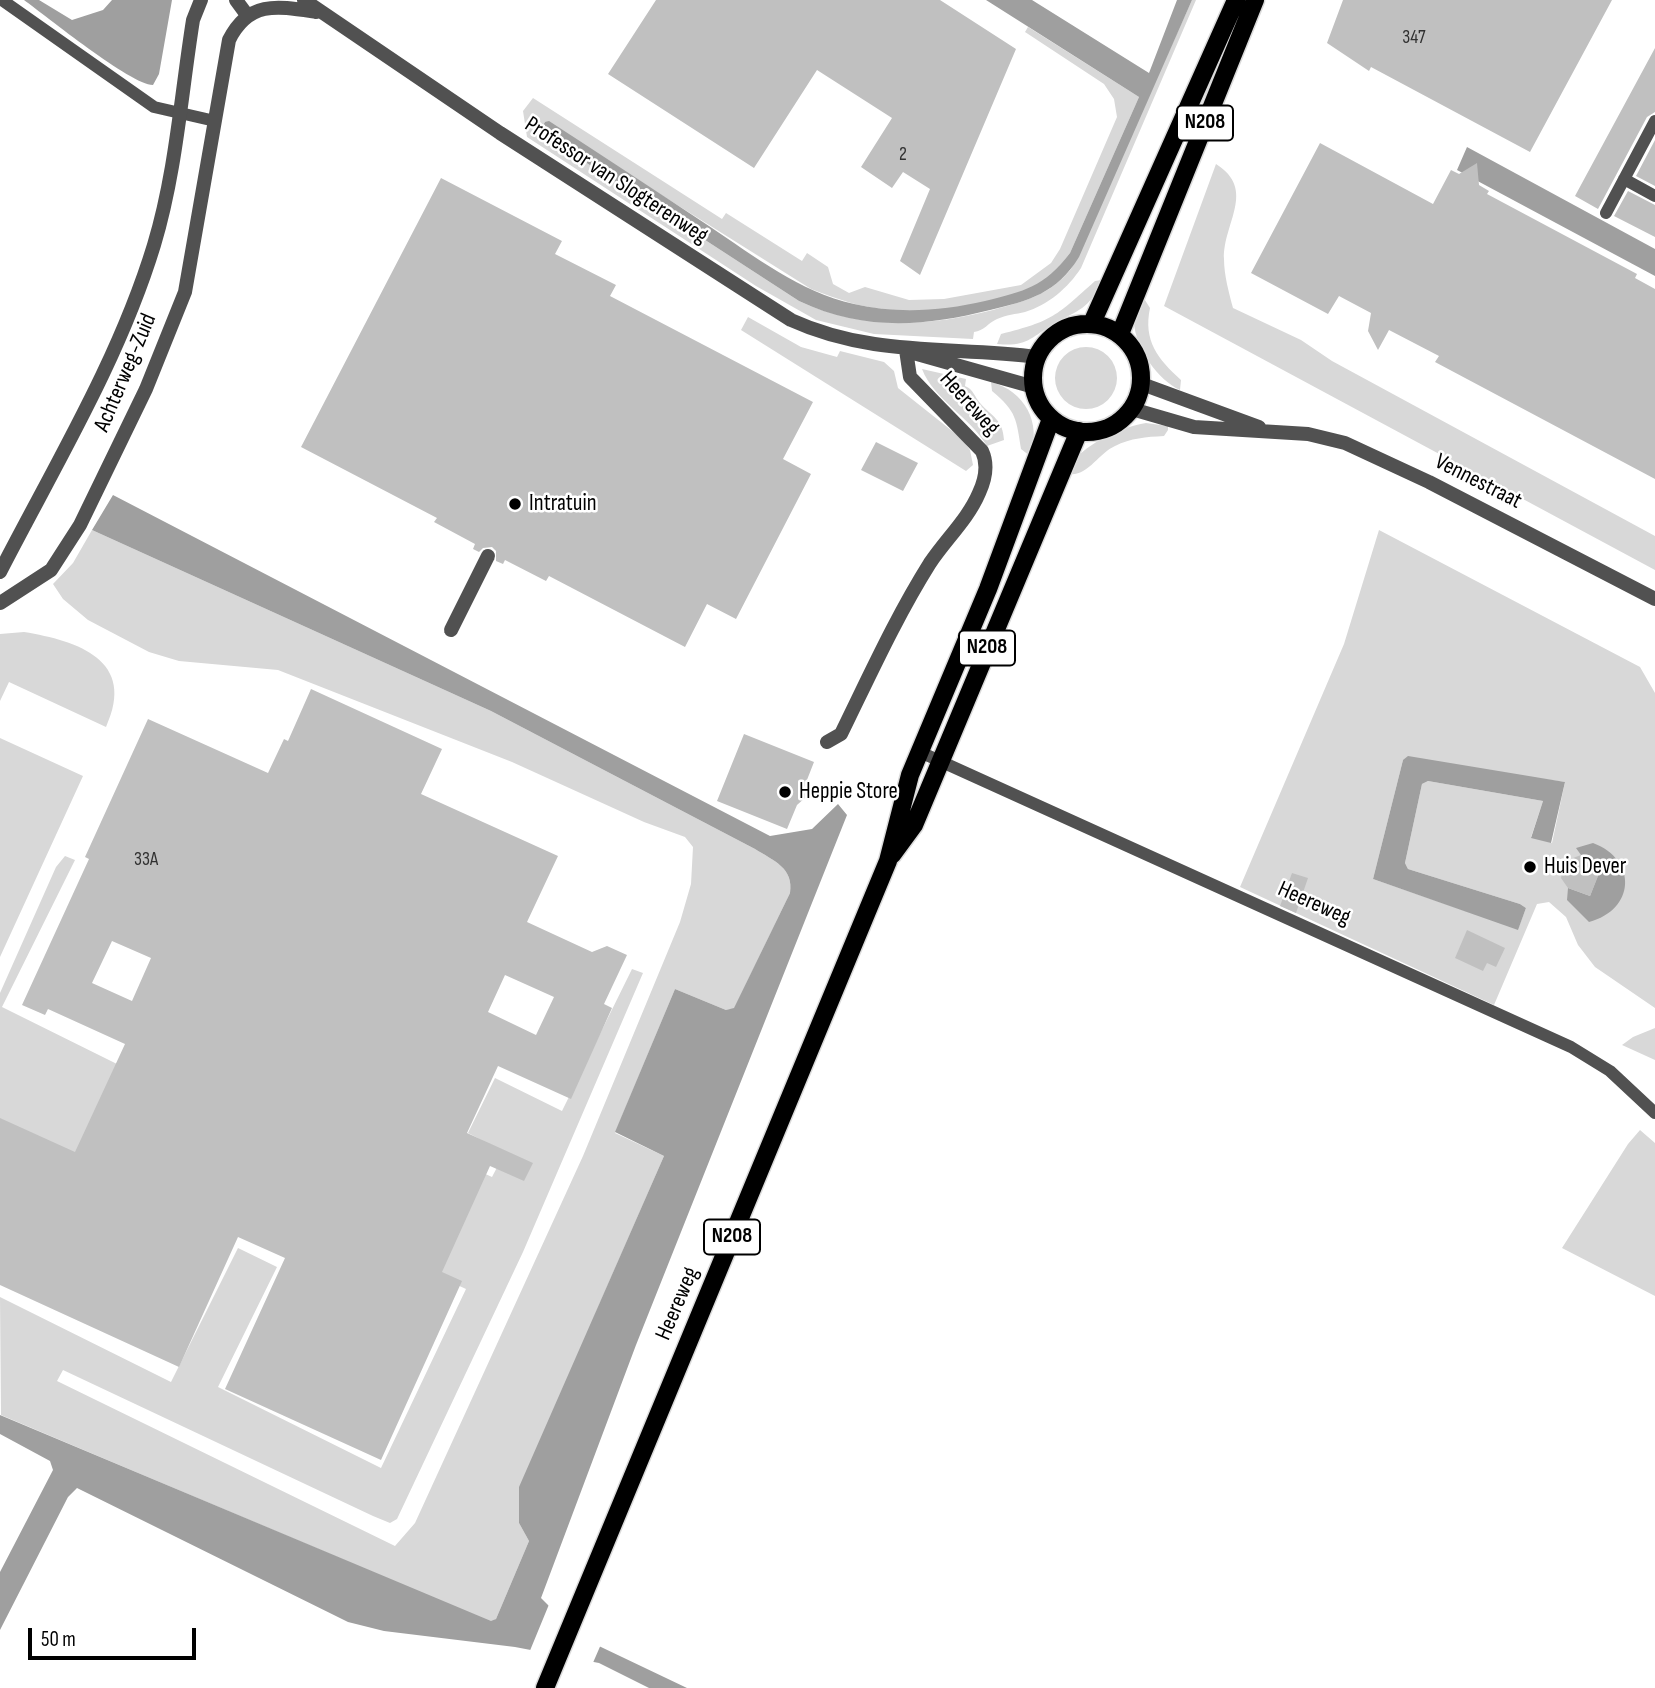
<!DOCTYPE html>
<style>
body{margin:0}
#map{position:relative;width:1655px;height:1688px;overflow:hidden;background:#fff;font-family:"Sofia Sans Condensed",sans-serif}
canvas{display:block}
.scale{position:absolute;left:28px;top:1628px;width:168px;height:32px;box-sizing:border-box;border:4px solid #000;border-top:0;padding-left:9px;font-size:21px;line-height:24px;white-space:nowrap;color:#000;-webkit-text-stroke:5px #fff;paint-order:stroke}
</style>
<div id="map">
<canvas width="1655" height="1688"></canvas>
<div class="scale">50 m</div>
</div>
<script>
const g = document.querySelector('canvas').getContext('2d');
g.lineJoin = 'round';
function fillPath(path, color) { g.fillStyle = color; g.fill(path, 'evenodd'); }
function trace(path, color, width, dash) { g.strokeStyle = color; g.lineWidth = width; g.lineCap = dash ? 'butt' : 'round'; g.setLineDash(dash || []); g.stroke(path); }
function drawText(font, color, halo, rows, align = 'center') {
  g.font = font + ' "Sofia Sans Condensed",sans-serif'; g.lineWidth = 5; g.setLineDash([]); g.textBaseline = 'middle'; g.strokeStyle = halo; g.fillStyle = color; for (const [text, x, y, turn = 0] of rows) {
    g.save(); g.translate(x, y); g.rotate((+turn || 0) * Math.PI / 180); g.textAlign = isNaN(turn) ? turn : align; if (halo) g.strokeText(text, 0, 0); g.fillText(text, 0, 0); g.restore();
  }
}
fillPath(new Path2D(`
 M1192 0H1196L1081 268C1068 288 1048 305 1025 312 1016 314 1006 315 997 319 988 323 984 331 974 332L973 339 874 334 816 320 756 286 527 137 523 111 533 98 722 219 726 213 802 261 807 253 828 267 833 284 849 293 865 287 909 300 944 299 1021 285 1051 263 1060 249 1117 117 1114 99 1104 84 1025 32 1028 27 1139 97 1070 253C1060 266 1050 279 1035 286 987 310 903 318 851 303 838 299 824 294 811 289L545 122 539 132 799 301C862 330 927 327 993 310 1024 301 1049 296 1071 269Z
 M1216 164C1257 190 1223 223 1224 259 1224 275 1229 293 1233 308L1301 340 1332 361 1655 536V570L1164 306Z
 M1102 280C1089 310 1079 309 1054 324 1030 338 1027 347 997 344L1001 334C1053 321 1056 316 1095 281Z
 M1143 297 1150 308C1143 341 1158 359 1181 380L1180 390C1158 380 1136 349 1134 323 1133 315 1140 305 1143 297Z
 M748 317 801 347 837 357 840 351 884 362 894 371 898 388 961 438 970 450 973 465 966 471 741 330Z
 M1055 378a31 31 0 1 1 62 0a31 31 0 1 1-62 0Z
 M922 369 966 379 965 386C974 390 974 396 980 403 992 417 1003 419 1004 440L987 446C970 417 934 400 922 369Z
 M991 382C1025 391 1042 423 1030 456L1021 449C1016 419 1017 412 992 391Z
 M1146 423 1168 426V430L1164 436C1146 437 1131 438 1115 446 1099 453 1087 477 1069 474L1071 463C1090 442 1118 428 1146 423Z
 M92 530 491 711 755 849C774 861 794 868 790 893L734 1009 726 1010 675 989 615 1133 664 1156 596 1312 519 1523 529 1541 496 1619 491 1622 1 1415 0 1297 171 1382 238 1248 277 1267 218 1387 381 1468 466 1289 429 1272 479 1171 492 1177 505 1152 468 1133 495 1078 562 1111 632 969 643 973 523 1252 397 1519 390 1523 373 1516 63 1370 57 1381 395 1546 415 1523 583 1156 680 922 691 884 693 847 685 837 644 822 512 762 278 670 179 661 149 652 88 620 63 599 53 584 73 563Z
 M1379 530 1640 667 1655 693V1008L1595 967 1578 945 1566 917 1549 902 1537 904 1494 1005 1240 887 1344 644ZM1403 760 1565 782 1552 843 1531 837 1543 801 1428 781 1422 784 1405 863 1408 869 1520 904 1526 908 1518 929 1373 879Z
 M24 632C78 641 137 660 106 727L9 682 0 701V634Z
 M0 738 83 776 0 957Z
 M65 856 75 860 2 1007 119 1065 72 1161 0 1125V993L56 867Z
 M1655 1028V1060L1622 1045 1633 1037Z
 M1640 1130 1655 1143V1296L1562 1248 1628 1144Z`), '#d8d8d8');
fillPath(new Path2D(`
 M24 0H39L72 20 103 10 112 0H172L159 74 153 85C131 85 46 16 24 0Z
 M986 0H1032L1149 73 1177 0H1192L1079 257C1057 293 1029 301 990 310 923 327 863 331 799 301L539 132 545 122 549 121C603 156 656 191 709 226 754 256 800 292 854 304 897 314 942 311 985 301 1025 291 1044 287 1070 253L1139 97Z
 M1467 147 1655 249V276L1457 170Z
 M113 495 770 836 812 829 838 804 847 815 636 1345 541 1598 580 1637 687 1688H649L599 1663 515 1647 384 1631 348 1622 77 1488 68 1497 0 1630V1572L53 1470 50 1461 0 1434V1415L491 1621 496 1619 529 1541 519 1523V1487L664 1156 615 1132 675 989 726 1010 734 1008 790 893C794 868 774 861 755 849L491 711 92 530Z
 M1408 756 1565 782 1551 843 1531 838 1543 801 1428 781 1422 784 1405 863 1408 869 1520 904 1526 908 1518 930 1373 879 1403 760Z
 M1593 843C1638 860 1635 910 1589 922L1567 900 1568 888 1590 896 1602 865 1581 855 1576 848Z`), '#9f9f9f');
fillPath(new Path2D(`
 M550 1602 581 1634 602 1642 592 1665 529 1653Z`), '#fff');
fillPath(new Path2D(`
 M656 0H940L1016 49 920 275 900 261 930 189 903 172 892 188 861 167 892 118 817 70 754 168 608 74Z
 M1343 0H1612L1530 152 1371 67 1369 71 1327 43Z
 M1655 48V112L1647 117 1598 209 1575 196Z
 M1655 140V186L1636 176Z
 M1320 143 1433 204 1451 170 1459 174 1477 163 1479 185 1489 191 1487 194 1637 274 1635 278 1655 289V479L1435 362 1439 356 1389 330 1378 350 1368 331 1371 313 1339 296 1328 314 1251 273Z
 M441 178 562 241 555 254 616 285 610 296 813 402 783 459 811 474 736 619 707 604 685 647 549 576 546 581 505 560 503 564 496 561V551L492 547 483 548 479 552 473 549 475 544 434 522 437 518 301 447Z
 M1628 191 1655 205V237L1614 216Z
 M876 442 918 463 903 491 861 470Z
 M311 689 442 749 421 794 558 856 527 922 592 952 607 946 627 955 604 1004 612 1008 571 1099 498 1066 467 1133 533 1163 524 1181 490 1166 442 1272 462 1281 381 1460 225 1389 285 1258 238 1237 179 1367 0 1285V1118L75 1152 125 1044 48 1009 45 1015 22 1005 89 859 85 857 148 719 268 773 284 739 288 741ZM112 941 151 958 132 1001 92 983ZM505 975 554 997 536 1035 488 1012Z
 M744 734 814 762 805 785 806 797 797 805 787 829 717 801Z
 M1581 855 1603 864 1590 896 1568 888 1561 878 1565 861Z
 M1292 873 1308 878 1296 913 1280 906Z
 M1467 930 1505 948 1496 967 1487 963 1483 971 1455 958Z`), '#c0c0c0');
const primary = new Path2D(`
 M1092 323 1236 0
 M1033 378a54 54 0 1 1 108 0a54 54 0 1 1-108 0Z
 M1120 334 1255 0
 M892 855 914 825 1079 431
 M545 1688 888 861 910 775 988 589 1051 419`);
trace(primary, '#dbdbdb', 21);
trace(new Path2D(`
 M2 0 154 107 215 121
 M1624 179 1655 196
 M1606 213 1655 121
 M920 752 1571 1047 1610 1071 1655 1113`), '#515151', 12);
trace(new Path2D(`
 M451 630 488 556`), '#515151', 14);
trace(new Path2D(`
 M236 0 247 15
 M304 0 500 133 791 320C872 357 951 346 1037 357
 M917 354 1034 387
 M1142 384 1259 427
 M1132 409 1194 427 1308 434 1345 443 1429 482 1655 599
 M0 572C55 465 119 360 154 245 176 172 181 95 193 20L201 0
 M0 603 51 570 80 525 146 389 185 292 229 40C249 0 278 6 316 12
 M827 742 841 734C869 677 896 617 930 563 946 539 968 519 979 493 985 480 988 464 982 451L910 377 906 350`), '#515151', 14);
trace(primary, '#000', 18);
for (const [x, y, r, color] of [
 [515,504,7,"#000"],
 [785,792,7,"#000"],
 [1530,867,7,"#000"]
]) { const dot = new Path2D(); dot.arc(x, y, r, 0, 2 * Math.PI); g.fillStyle = color; g.fill(dot); trace(dot, '#fff', 2.5); }
drawText('19px', '#303030', null, [
 ["347",1414,38],
 ["2",903,155],
 ["33A",146,860]
]);
for (const [x, y, w] of [
 [1205,123,56],
 [987,648,56],
 [732,1237,56]
]) { const box = new Path2D(); box.roundRect(x - w / 2, y - 17.5, w, 35, 5); g.fillStyle = '#fff'; g.fill(box); trace(box, '#000', 2); }
drawText('bold 21px', '#000', null, [
 ["N208",1205,123],
 ["N208",987,648],
 ["N208",732,1237]
]);
drawText('23px', '#000', '#fff', [
 ["Professor van Slogterenweg",616,181,33],
 ["Achterweg-Zuid",126,373,-67],
 ["Heereweg",969,404,48],
 ["Vennestraat",1478,482,27],
 ["Heereweg",1314,904,24],
 ["Heereweg",678,1304,-67]
]);
drawText('23px', '#000', '#fff', [
 ["Intratuin",529,504],
 ["Heppie Store",799,792],
 ["Huis Dever",1544,867]
], 'left');
</script>
